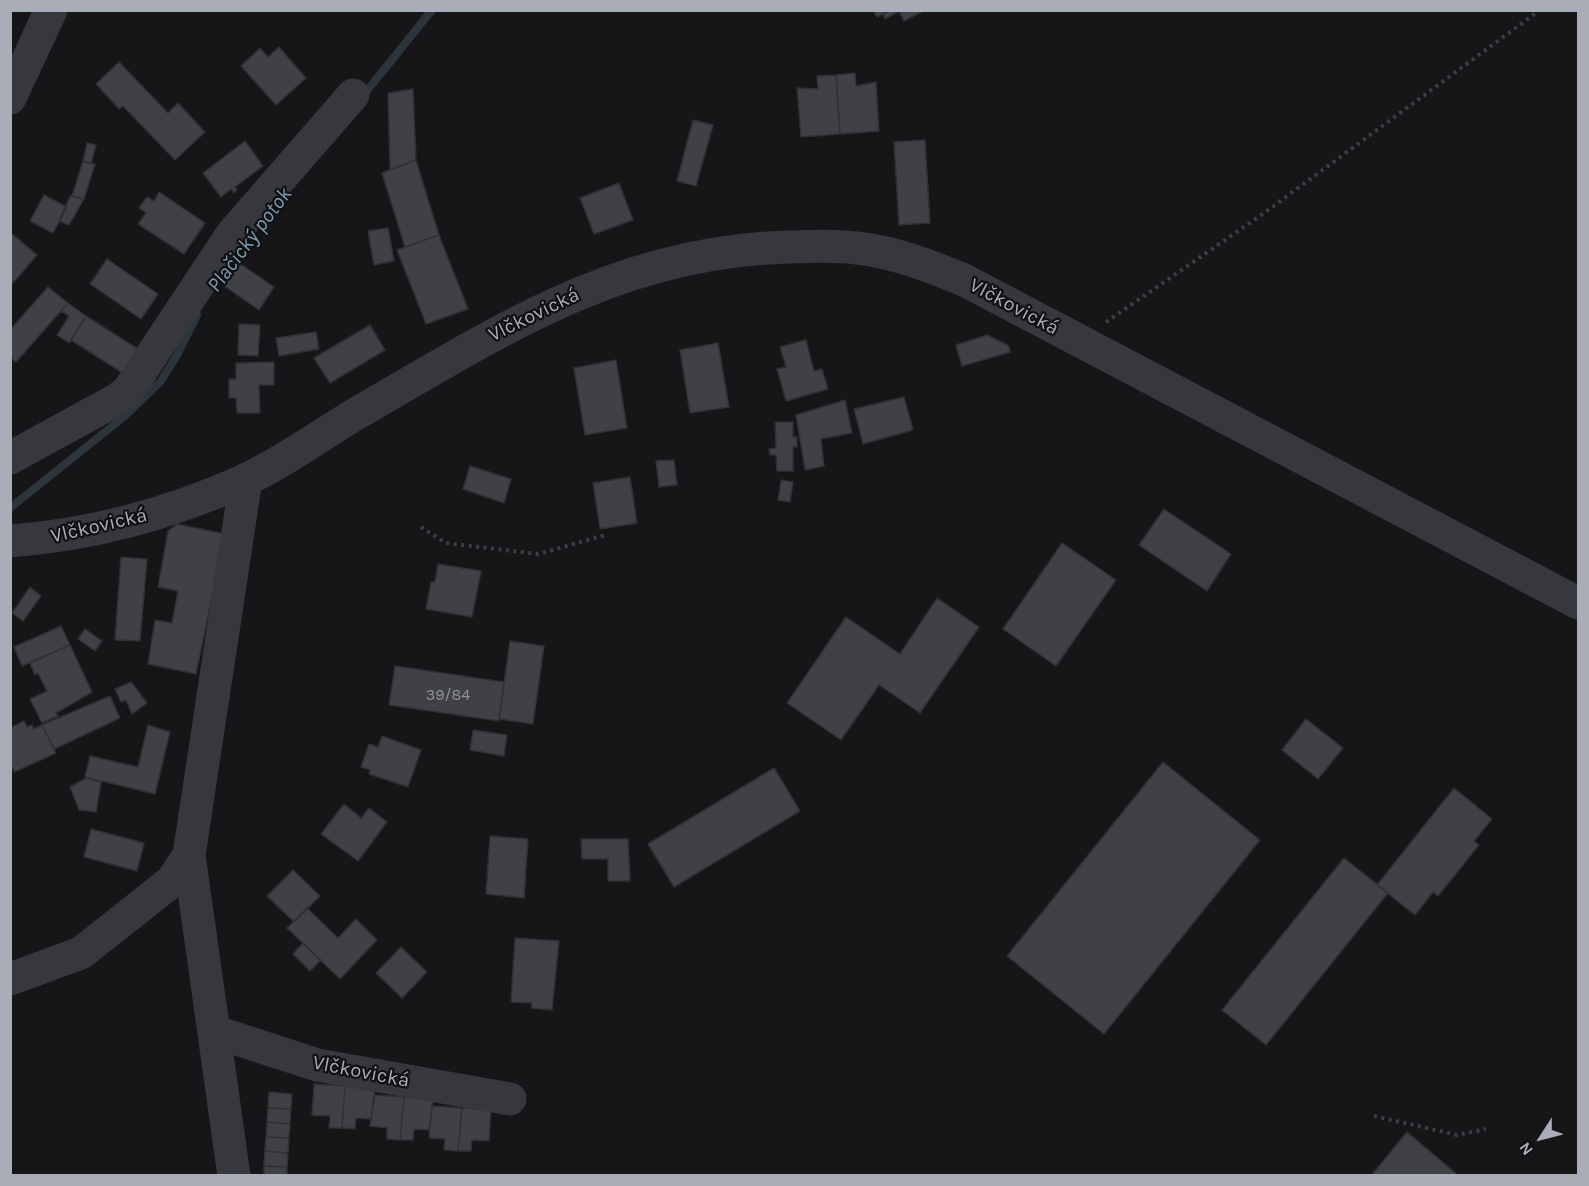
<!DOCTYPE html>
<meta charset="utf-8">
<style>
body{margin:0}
#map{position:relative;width:1589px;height:1186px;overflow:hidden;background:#161618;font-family:Karla,sans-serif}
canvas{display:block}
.frame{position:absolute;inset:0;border:12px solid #a8adb8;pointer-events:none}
.north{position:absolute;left:1511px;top:1108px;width:60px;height:60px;-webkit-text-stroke:4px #111113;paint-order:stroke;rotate:234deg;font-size:16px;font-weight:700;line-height:24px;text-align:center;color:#a8adb8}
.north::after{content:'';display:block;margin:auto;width:21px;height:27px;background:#a8adb8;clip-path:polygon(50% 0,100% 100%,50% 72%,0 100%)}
</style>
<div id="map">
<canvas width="1589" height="1186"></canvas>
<div class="frame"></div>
<div class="north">N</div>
</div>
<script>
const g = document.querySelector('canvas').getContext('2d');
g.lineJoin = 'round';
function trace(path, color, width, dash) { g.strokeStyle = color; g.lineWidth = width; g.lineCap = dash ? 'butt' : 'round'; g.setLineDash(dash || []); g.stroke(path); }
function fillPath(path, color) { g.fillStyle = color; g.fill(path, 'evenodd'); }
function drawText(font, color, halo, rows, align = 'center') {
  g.font = font + ' Karla,sans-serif'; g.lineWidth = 4.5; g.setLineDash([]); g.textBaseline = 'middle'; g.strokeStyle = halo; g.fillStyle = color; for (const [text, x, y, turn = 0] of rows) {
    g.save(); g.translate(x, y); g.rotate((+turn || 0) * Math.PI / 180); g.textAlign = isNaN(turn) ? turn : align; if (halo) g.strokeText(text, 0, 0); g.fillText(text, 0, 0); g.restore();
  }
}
trace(new Path2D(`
 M362 97 432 10
 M10 508 125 416 161 381 177 355 197 315`), '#2c353c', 8);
const building = new Path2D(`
 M873 10H890L877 17Z
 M890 10H925L904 21 899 11 885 19 883 14Z
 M279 47 306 78 276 105 241 66 260 48 268 57Z
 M119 62 168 113 178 103 205 132 175 160 123 106 119 109 96 84Z
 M855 73 856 86 876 82 879 131 840 134 836 75Z
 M836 75 840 134 801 137 797 88 818 89 817 76Z
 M413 89 416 160 390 170 388 93Z
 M693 120 713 125 696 186 677 181Z
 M925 140 930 223 899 225 894 142Z
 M245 141 263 166 235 187 237 190 234 193 231 189 221 197 203 173Z
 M87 143 96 145 91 164 83 161Z
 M416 160 439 235 405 247 382 173Z
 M83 161 95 164 84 199 72 196Z
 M619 183 633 220 594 234 580 198Z
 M159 192 205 223 184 254 138 224 146 213 139 208 147 197 154 201Z
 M44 195 67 207 53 233 30 221Z
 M70 196 84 199 69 225 59 221Z
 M388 228 394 261 374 265 368 231Z
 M10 232 37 255 13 283 10 281Z
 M439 235 468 309 426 324 397 250Z
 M107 259 158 294 141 319 90 284Z
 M239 263 274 287 259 310 223 285Z
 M48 287 68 303 16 362 10 357V330Z
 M68 303 86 316 69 343 57 335 69 316 61 311Z
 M86 316 141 351 126 375 71 340Z
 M239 324 260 325 258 356 238 355Z
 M370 325 385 350 330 383 314 358Z
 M316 332 319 349 279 356 276 338Z
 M987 335 1009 346 1010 352 962 366 956 345Z
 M806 340 814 371 822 369 828 389 786 401 777 369 786 367 780 347Z
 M718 343 729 407 690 413 680 350Z
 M616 360 627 428 585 435 574 368Z
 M274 362V385H259L260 413H237L236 398H229V379H236V363Z
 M904 397 913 430 863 444 854 409Z
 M845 400 852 433 821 439 824 466 805 470 796 415Z
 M775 422H793V437H797V447H793V471H777L776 455H770L769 449 776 448Z
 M674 460 677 485 659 487 656 461Z
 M470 466 511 479 504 503 463 489Z
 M630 477 637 523 600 529 593 483Z
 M781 480 793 482 790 502 778 500Z
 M1164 509 1231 554 1207 591 1139 545Z
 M177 524 225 534 196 674 148 664 155 620 172 623 178 591 158 587 168 531Z
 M1062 543 1116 580 1056 666 1003 629Z
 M121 557 147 559 140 641 115 640Z
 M438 564 481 571 472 617 426 609 431 582H435Z
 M30 587 41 596 23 621 12 613Z
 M937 598 979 627 920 713 879 685 841 740 787 703 846 617 900 654Z
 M61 626 70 645 22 666 14 647Z
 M85 629 102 641 95 651 78 639Z
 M510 641 544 646 533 724 499 719Z
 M70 645 92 692 56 713 58 716 42 723 30 699 47 691 38 673 35 675 30 663Z
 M395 666 504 682 499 721 389 705Z
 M131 682 147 703 132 714 126 700 121 702 115 689Z
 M110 696 120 718 54 749 42 725Z
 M1306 719 1343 748 1318 779 1282 750Z
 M24 721 27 727 32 725 34 729 42 725 56 753 14 772 10 763V728Z
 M148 725 170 732 155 794 85 777 90 756 138 767Z
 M473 730 507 735 504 756 470 750Z
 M382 736 421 750 408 787 369 774 370 770 361 767 369 744 378 747Z
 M1163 762 1260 840 1104 1034 1007 956Z
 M774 768 800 811 674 887 648 844Z
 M86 778 101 782 96 812 79 810 70 787Z
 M1454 788 1492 819 1474 841 1479 845 1438 896 1433 892 1415 915 1377 885Z
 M344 804 361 818 369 808 387 822 358 861 321 834Z
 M91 829 144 843 137 871 84 857Z
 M490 836 528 839 524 898 486 894Z
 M581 839H628L630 881H608V859H582Z
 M1344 858 1388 893 1266 1045 1222 1010Z
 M293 870 320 896 294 922 267 896Z
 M307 908 338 938 356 919 377 940 340 979 287 928Z
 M515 938 559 941 552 1010 531 1008 532 1003 511 1002Z
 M303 943 321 960 310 971 293 954Z
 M401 947 427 972 402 998 376 973Z
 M314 1084 345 1086 342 1128H329L330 1116 312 1115Z
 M345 1086 375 1088 371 1119 356 1118 355 1129 342 1128Z
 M269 1092 292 1094 291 1109 268 1108Z
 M375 1095 404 1097 400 1140 387 1139V1128L370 1126Z
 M404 1097 433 1099 429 1130 414 1129 413 1140H400Z
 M432 1106 462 1108 458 1151 444 1150 445 1139 429 1138Z
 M268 1108 291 1109 290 1124 267 1122Z
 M462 1108 491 1110 489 1141 472 1140 471 1151H458Z
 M267 1122 290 1124 289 1138 266 1137Z
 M1407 1132 1459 1176H1371Z
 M266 1137 289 1138 288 1153 265 1151Z
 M265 1151 288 1153 287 1167 264 1166Z
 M264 1166 287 1167V1176H264Z`);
fillPath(building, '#404145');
trace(building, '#303034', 1.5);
trace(new Path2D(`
 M1106 322 1260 216 1540 10
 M421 527 446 543 538 554 606 535
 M1374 1116 1457 1135 1486 1129`), '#3d3f44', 4, [3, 4.5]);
trace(new Path2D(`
 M10 98 51 10
 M10 458 118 399 128 391 232 234 353 95
 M10 541C90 535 171 513 243 481 282 463 318 437 354 415 496 333 618 251 789 247 819 246 852 245 881 252 910 258 937 269 964 280L1578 603
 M10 979 81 953 172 881 189 855
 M216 1032 317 1065 510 1099
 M234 1176 189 855 246 479`), '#37383d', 33);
drawText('16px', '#8e929b', null, [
 ["39/84",448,695]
]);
drawText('20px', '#a8adb8', '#111113', [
 ["Vlčkovická",1014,307,28],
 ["Vlčkovická",534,315,-26],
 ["Vlčkovická",99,526,-13],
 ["Vlčkovická",361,1072,11]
]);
drawText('italic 21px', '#7f9bb3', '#111113', [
 ["Plačický potok",250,240,-53]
]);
</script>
